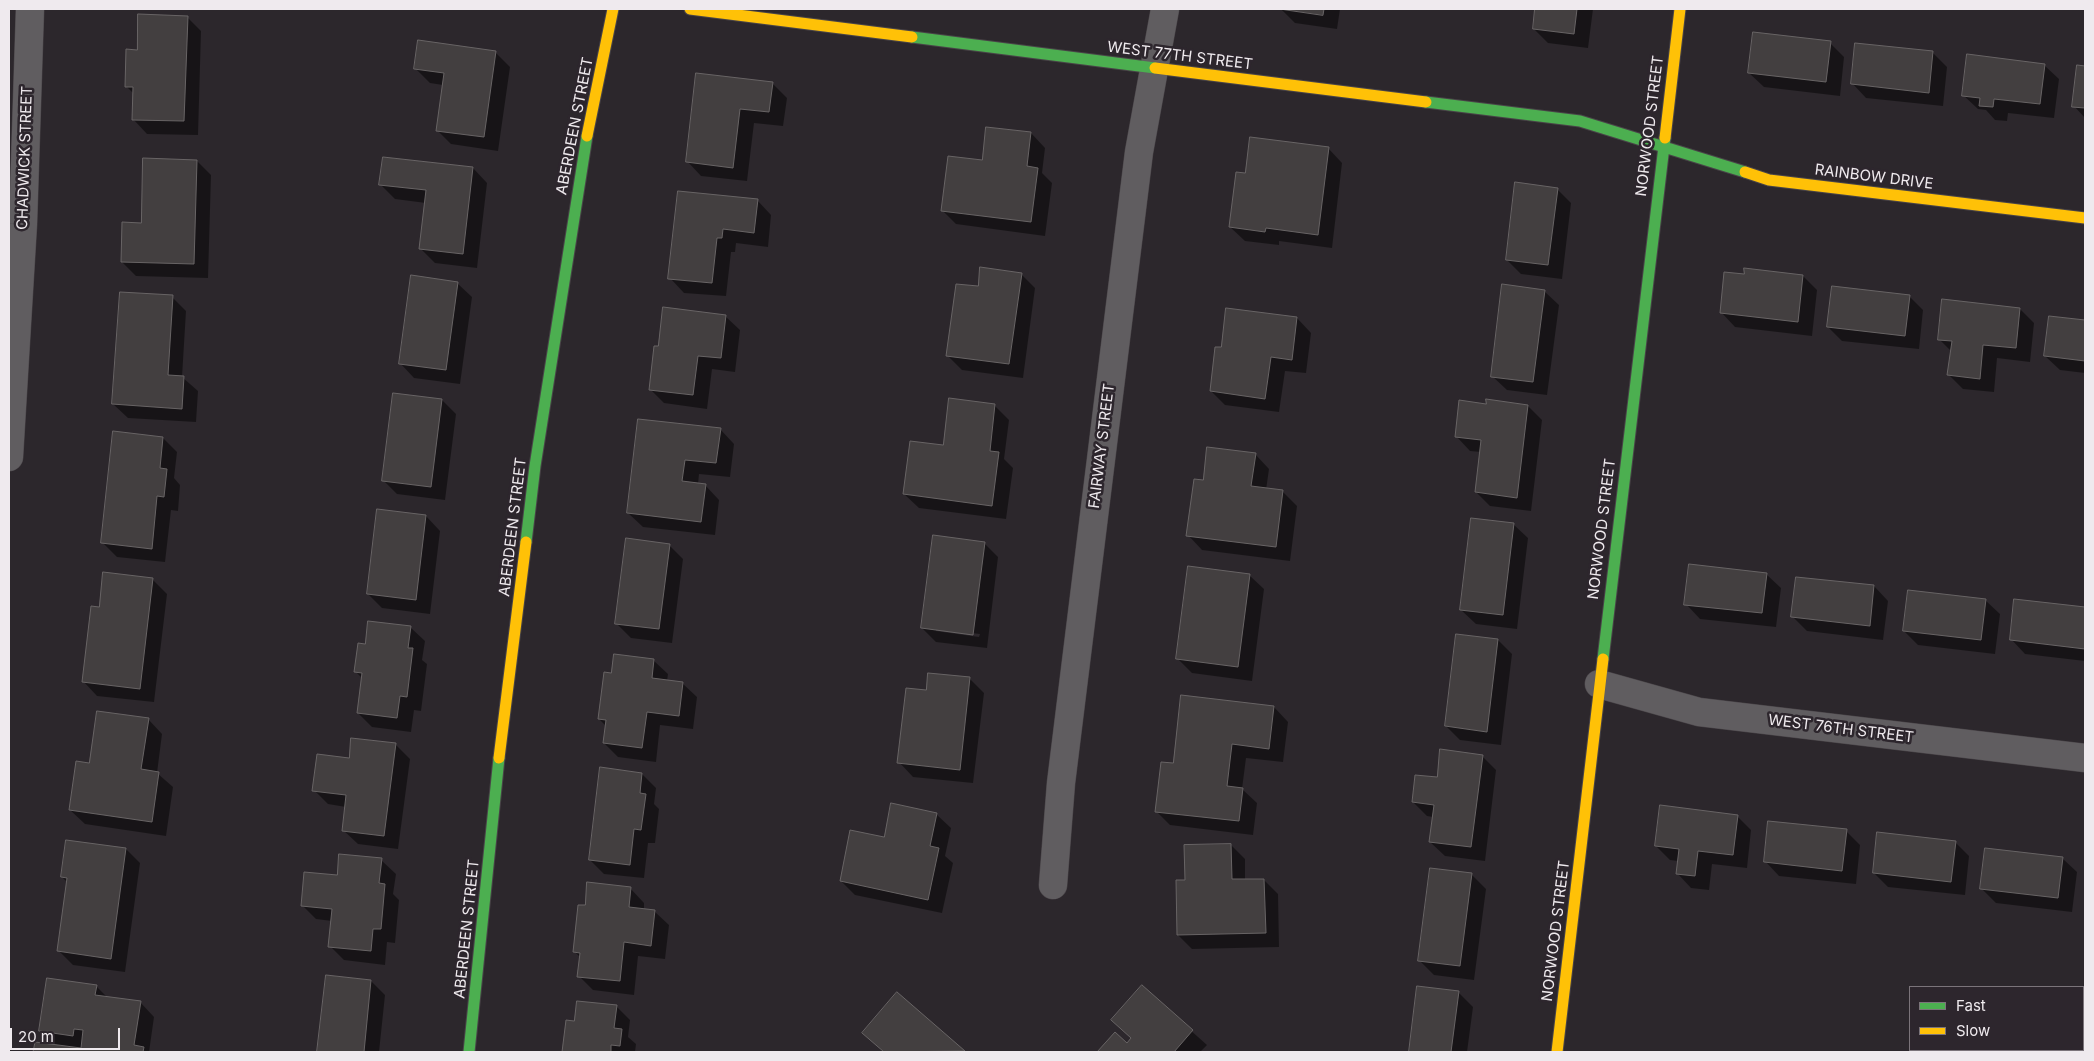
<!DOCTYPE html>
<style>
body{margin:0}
#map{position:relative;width:2094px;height:1061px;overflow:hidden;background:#2c272c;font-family:Inter,sans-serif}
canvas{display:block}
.frame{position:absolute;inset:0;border:10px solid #efeaee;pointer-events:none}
.legend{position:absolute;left:1909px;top:986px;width:175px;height:65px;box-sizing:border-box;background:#2d262d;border:1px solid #7b747a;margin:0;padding:6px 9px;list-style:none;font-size:15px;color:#efeaee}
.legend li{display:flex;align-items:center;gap:10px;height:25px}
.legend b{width:25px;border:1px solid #7b747a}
.scale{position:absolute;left:10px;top:1028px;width:110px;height:22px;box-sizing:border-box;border:2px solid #efeaee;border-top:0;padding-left:6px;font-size:15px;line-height:18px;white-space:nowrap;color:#efeaee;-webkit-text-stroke:4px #2d262d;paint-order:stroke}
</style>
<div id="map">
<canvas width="2094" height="1061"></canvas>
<div class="frame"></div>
<ul class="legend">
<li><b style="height:6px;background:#4caf50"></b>Fast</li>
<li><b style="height:6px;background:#ffc107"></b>Slow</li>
</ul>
<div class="scale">20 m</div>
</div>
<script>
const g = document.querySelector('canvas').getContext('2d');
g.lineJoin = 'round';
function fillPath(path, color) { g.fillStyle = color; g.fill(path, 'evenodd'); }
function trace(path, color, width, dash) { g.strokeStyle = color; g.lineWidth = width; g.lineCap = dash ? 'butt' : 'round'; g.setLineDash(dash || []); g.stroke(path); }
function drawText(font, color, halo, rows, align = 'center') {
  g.font = font + ' Inter,sans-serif'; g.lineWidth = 5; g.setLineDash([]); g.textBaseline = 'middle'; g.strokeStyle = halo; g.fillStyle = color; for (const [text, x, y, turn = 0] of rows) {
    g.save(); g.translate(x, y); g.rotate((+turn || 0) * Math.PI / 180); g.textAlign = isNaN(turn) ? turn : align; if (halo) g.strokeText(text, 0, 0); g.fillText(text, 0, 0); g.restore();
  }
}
fillPath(new Path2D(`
 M1281 9H1340L1337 29 1295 23Z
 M1536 9H1593L1588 48 1548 43 1534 29Z
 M187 17 201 31 198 135 147 134 133 119 134 94 126 86 138 51Z
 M1830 43 1844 57 1840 96 1764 87 1749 73Z
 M495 52 510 67 498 151 451 144 437 130 443 85 430 83 416 69Z
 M1933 53 1947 67 1943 106 1866 98 1852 83Z
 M2044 65 2059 79 2054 118 2008 113 2007 121 1995 120 1986 110 1978 109 1963 95Z
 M2078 67 2085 68V118L2074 106Z
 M697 75 772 83 787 98 783 126 754 123 747 181 701 176 687 161Z
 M1031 133 1045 148 1042 173 1052 183 1045 236 956 224 942 210 983 161Z
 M1328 148 1342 163 1332 248 1279 241V245L1245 241 1230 227 1246 174Z
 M384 158 473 168 487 183 477 268 435 263 420 248 426 203 395 199 381 185Z
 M197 161 211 175 208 278 136 276 122 262Z
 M1557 189 1571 203 1562 279 1521 274 1507 260Z
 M679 192 757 200 771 215 768 247 736 243 735 252H731L726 296 684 293 670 278Z
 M1021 274 1035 288 1023 378 962 370 948 356 979 288Z
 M1803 276 1817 290 1812 336 1735 327 1721 312Z
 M457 283 472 297 460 384 414 378 400 363Z
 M1544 291 1559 305 1547 395 1507 390 1492 376Z
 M1909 296 1923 310 1919 349 1842 341 1828 327Z
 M172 297 186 311 182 377 198 391 196 422 128 418 113 404Z
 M2020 309 2034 323 2030 362 1997 358 1994 392 1963 389 1949 375 1952 352 1939 339Z
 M725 316 740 330 735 372 712 369 707 409 664 403 650 389 659 348Z
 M2050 317 2085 321V373L2060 370 2045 356Z
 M1297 318 1311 333 1306 373 1285 371 1279 412 1225 405 1211 391 1222 349Z
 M442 400 456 414 445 500 397 494 383 480Z
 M1487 405 1528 406 1542 420 1531 511 1490 506 1476 492 1481 452 1470 451 1456 436Z
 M995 406 1009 420 1004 459 1013 468 1006 519 919 508 904 494 944 447Z
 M639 420 720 429 734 444 730 477 699 474 698 484 705 485 719 500 715 535 643 527 628 513Z
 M163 438 177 452 174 478 180 485 178 511 171 510 165 562 117 557 103 543Z
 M1255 454 1269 469 1266 490 1283 492 1297 506 1290 561 1202 550 1188 535 1204 482Z
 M426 516 440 531 430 614 382 608 368 594Z
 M1513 524 1528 538 1517 629 1476 624 1461 610Z
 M984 543 998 557 987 648 936 642 922 628ZM936 629 980 634 979 637 936 631Z
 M669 545 683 559 672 643 631 638 617 624Z
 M1766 574 1781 588 1776 627 1700 619 1686 604Z
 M1249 575 1264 589 1252 681 1192 673 1177 658Z
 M153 580 167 594 154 702 97 696 83 681 100 609Z
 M1874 586 1888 601 1883 640 1807 631 1793 617Z
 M1985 600 2000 614 1995 654 1918 645 1904 631Z
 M2015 601 2085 608V661L2025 654 2011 639Z
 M410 627 425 641 422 660 427 664 421 711 414 710 411 732 372 727 358 713 362 678 356 672 366 645Z
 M1498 640 1512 654 1501 745 1460 740 1446 726Z
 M653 660 668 674 667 681 682 683 697 697 693 729 660 725 656 762 618 757 604 743 606 726 599 719 612 674Z
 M929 674 970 679 984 693 973 783 913 777 899 762 927 692Z
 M1274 707 1288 722 1283 762 1246 758 1242 789 1257 803 1253 835 1170 825 1156 811 1174 765Z
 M148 719 162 734 157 773 173 787 166 836 85 824 70 810 90 764Z
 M395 744 410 759 398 849 358 844 343 830 346 807 328 804 314 790 350 759Z
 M1482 756 1496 770 1485 861 1445 856 1430 842 1433 817 1427 816 1413 802 1438 779Z
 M642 774 656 788 654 804 659 809 655 843H648L644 878 604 874 590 860Z
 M936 814 951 828 945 856 953 863 942 913 855 895 841 881 885 838Z
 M1737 816 1751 830 1747 868 1712 864 1709 890 1691 888 1677 873 1678 861 1670 860 1656 846Z
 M1846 831 1860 845 1856 884 1779 876 1765 861Z
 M1955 842 1969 856 1965 895 1888 887 1874 873Z
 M1231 845 1245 859V880H1264L1278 894 1279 947 1192 949 1178 935 1186 881Z
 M126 849 140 863 125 972 73 965 59 951 68 883 62 877Z
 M2062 858 2077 872 2072 912 1996 903 1981 888Z
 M381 860 396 874 393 894 399 900 395 943 387 942 385 965 344 960 330 946 332 921 316 919 302 905 338 876Z
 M1471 874 1486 889 1474 980 1434 975 1420 961Z
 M630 888 644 903V910L654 911 669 925 665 959 638 956 634 995 593 990 579 976 581 958 575 952 586 906Z
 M327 976 371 981 385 995 379 1052H319Z
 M96 986 108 998 140 1002 154 1017 149 1052H35L36 1043 56 1046 41 1031Z
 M1142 987 1207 1045 1200 1052H1099L1115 1034 1127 1045 1132 1039 1112 1020Z
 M1418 987 1458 992 1473 1007 1467 1052H1410Z
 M897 994 964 1052H883L864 1033Z
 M616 1006 630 1020 628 1037 636 1044 635 1052H564L567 1022 575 1023Z`), '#0007');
const building = new Path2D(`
 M1280 9H1324L1323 15Z
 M1535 9H1577L1574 34 1533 29Z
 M138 14 188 16 184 121 132 120 133 87H125L126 49 137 50Z
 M1753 32 1831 41 1826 82 1748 73Z
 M418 40 496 51 484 137 436 131 444 73 414 69Z
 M1855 43 1933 51 1929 93 1851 84Z
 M1967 54 2045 64 2040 104 1994 99 1993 107 1979 106 1980 98 1962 96Z
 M2077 65 2085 66V108L2072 107Z
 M696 73 773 82 769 112 740 109 733 168 686 162Z
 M986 127 1031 132 1027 166 1038 168 1031 222 941 211 948 156 982 160Z
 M1250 137 1329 147 1318 235 1266 228 1265 232 1229 227 1236 172 1245 173Z
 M383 157 473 167 463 254 419 249 426 190 379 185Z
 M143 158 197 160 194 264 121 262 122 222 141 223Z
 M1515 182 1558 188 1548 265 1506 260Z
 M678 191 758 199 754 233 723 229 722 238H717L712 283 668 279Z
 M980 267 1022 273 1009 364 946 356 956 284 978 286Z
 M1744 268 1803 275 1798 322 1720 313 1724 272 1744 274Z
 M411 275 458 282 446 370 399 364Z
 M1502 284 1545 290 1533 382 1491 377Z
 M1832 286 1910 295 1905 336 1827 327Z
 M120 292 173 295 168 375 184 376 182 409 112 404Z
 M1942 299 2020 308 2016 348 1983 345 1980 379 1947 375 1952 341 1938 340Z
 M663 307 726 315 721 358 698 356 693 395 649 390 654 346H658Z
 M1226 308 1297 317 1292 360 1271 357 1265 399 1210 391 1215 347H1221Z
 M2049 316 2085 320V361L2044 356Z
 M393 393 442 399 431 487 382 481Z
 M949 398 995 404 990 451 999 452 992 506 903 494 910 441 943 445Z
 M1486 399 1528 405 1517 498 1475 492 1481 440 1455 437 1459 400 1486 404Z
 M638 419 721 428 716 463 685 460 682 481 706 484 701 522 627 513Z
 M113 431 163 437 160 468 167 469 164 497 157 496 152 549 101 543Z
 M1207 447 1256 453 1251 486 1283 490 1276 547 1186 536 1194 479 1203 480Z
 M377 509 426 515 416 600 367 594Z
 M1471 518 1514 523 1503 615 1460 610Z
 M933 535 985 542 973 635 921 628Z
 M626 538 670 544 659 629 615 624Z
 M1689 564 1767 573 1762 613 1684 605Z
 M1188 566 1250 574 1238 667 1176 659Z
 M103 572 153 578 140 689 82 682 91 606 99 607Z
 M1796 577 1874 585 1870 626 1791 617Z
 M1908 590 1986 599 1981 640 1903 631Z
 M2014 599 2085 607V649L2010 640Z
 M368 621 411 626 408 648H413L407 697 400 696 397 718 357 713 362 673 354 672 358 643 365 644Z
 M1456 634 1498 639 1487 732 1445 726Z
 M614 654 654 659 652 678 683 682 679 716 647 712 642 748 603 743 606 720 598 719 604 672 611 673Z
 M928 673 970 677 960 770 897 763 906 688 926 690Z
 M1181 695 1274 706 1269 749 1232 744 1227 786 1243 788 1239 821 1155 812 1161 762 1173 763Z
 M97 711 149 718 141 769 159 772 152 822 69 810 76 761 89 763Z
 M351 738 396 743 384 836 342 831 346 795 312 791 317 754 349 758Z
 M1440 749 1483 755 1471 847 1429 842 1434 805 1412 802 1415 775 1437 777Z
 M600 767 642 773 640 793 646 794 641 830 634 829 630 865 589 860Z
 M891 803 937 813 930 846 939 848 928 900 840 881 850 830 884 837Z
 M1660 805 1738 815 1733 855 1698 851 1695 876 1676 874 1679 849 1655 846Z
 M1768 821 1847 829 1842 871 1764 862Z
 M1877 832 1956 841 1951 882 1873 873Z
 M66 840 126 848 111 959 57 951 67 878 61 877Z
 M1231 844 1232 879H1264L1266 933 1177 935 1176 880H1185L1184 845Z
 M1985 848 2063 857 2058 898 1980 889Z
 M339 854 382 858 379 883 385 884 381 929H373L371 951 328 947 332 909 301 906 304 872 337 875Z
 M1430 868 1472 873 1460 966 1418 961Z
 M587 882 631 887 629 907 655 910 651 946 624 942 620 981 577 977 580 953 573 952 578 905H585Z
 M326 975 371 980 364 1052H317Z
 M47 978 97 985 95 995 141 1001 134 1045 144 1047 143 1052H33L35 1042 81 1048 83 1030 74 1029 73 1036 39 1031Z
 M1142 985 1193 1030 1174 1052H1097L1115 1032 1127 1043 1131 1038 1111 1020Z
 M1417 986 1459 991 1451 1052H1409Z
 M897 992 965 1051 884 1052 862 1033Z
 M577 1001 617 1005 614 1028 622 1029 620 1046 611 1045V1052H562L566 1020 574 1021Z`);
fillPath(building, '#433f40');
trace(building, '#686465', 1);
const street = new Path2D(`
 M9 457 23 224 30 9
 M1599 684 1699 712 2085 758
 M1053 885 1061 783 1139 152 1165 9`);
const fast = new Path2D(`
 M912 37 1155 68
 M1426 102 1580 121 1745 172
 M526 542 535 466 587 136
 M1603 659 1665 138
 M469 1052 499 758`);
const slow = new Path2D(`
 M690 9 912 37
 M1155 68 1426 102
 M587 136 613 9
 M1665 138 1680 9
 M1745 172 1769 180 2085 218
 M499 758 526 542
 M1557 1052 1603 659`);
trace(street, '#494448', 29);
trace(fast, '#494448', 13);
trace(slow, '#494448', 13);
trace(street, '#605d60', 28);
trace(fast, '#4caf50', 11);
trace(slow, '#ffc107', 11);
drawText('15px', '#efeaee', '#2d262d', [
 ["WEST 77TH STREET",1180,56,7],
 ["ABERDEEN STREET",575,126,-79],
 ["NORWOOD STREET",1650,126,-83],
 ["CHADWICK STREET",25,158,-88],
 ["RAINBOW DRIVE",1874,177,7],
 ["FAIRWAY STREET",1102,446,-83],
 ["ABERDEEN STREET",513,527,-83],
 ["NORWOOD STREET",1602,529,-83],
 ["WEST 76TH STREET",1841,729,7],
 ["ABERDEEN STREET",467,929,-84],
 ["NORWOOD STREET",1556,931,-83]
]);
</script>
